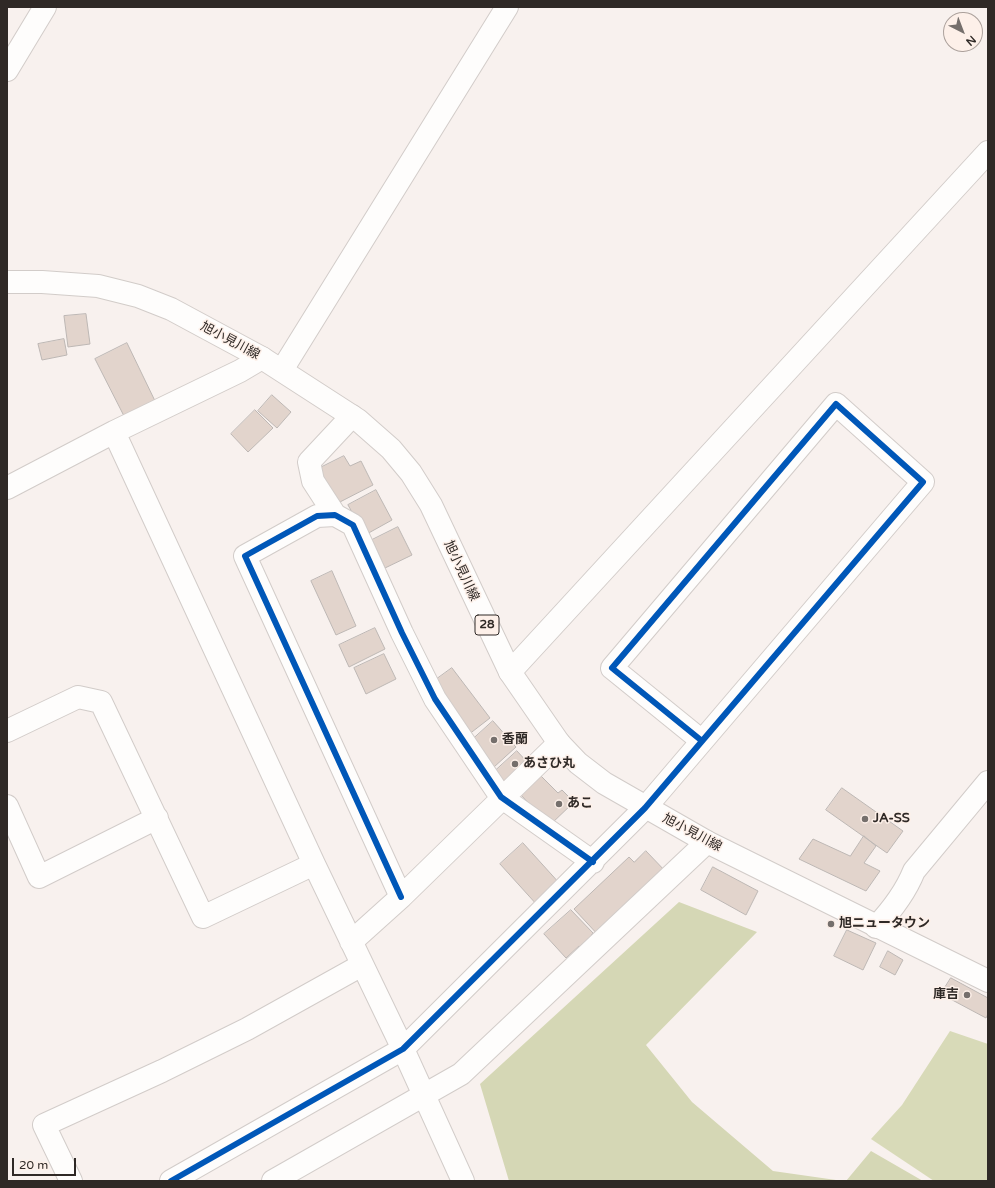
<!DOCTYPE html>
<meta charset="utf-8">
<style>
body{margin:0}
#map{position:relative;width:995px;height:1188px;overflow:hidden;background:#f8f1ee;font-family:"Varela Round",sans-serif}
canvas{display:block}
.frame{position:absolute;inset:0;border:8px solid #2f2926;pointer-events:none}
.north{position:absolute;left:943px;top:12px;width:40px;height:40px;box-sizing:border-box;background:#fdf0e9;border:1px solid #aba09b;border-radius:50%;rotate:138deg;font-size:11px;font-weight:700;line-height:16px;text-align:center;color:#2f2926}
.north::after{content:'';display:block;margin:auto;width:14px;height:18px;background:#756f6c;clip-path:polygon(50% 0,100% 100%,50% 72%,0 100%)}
.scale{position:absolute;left:12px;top:1158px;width:64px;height:18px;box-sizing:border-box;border:2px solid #2f2926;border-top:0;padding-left:5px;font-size:12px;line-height:14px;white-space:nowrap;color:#2f2926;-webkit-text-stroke:3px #fdf0e9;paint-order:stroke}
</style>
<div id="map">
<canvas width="995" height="1188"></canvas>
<div class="frame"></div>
<div class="north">N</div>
<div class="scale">20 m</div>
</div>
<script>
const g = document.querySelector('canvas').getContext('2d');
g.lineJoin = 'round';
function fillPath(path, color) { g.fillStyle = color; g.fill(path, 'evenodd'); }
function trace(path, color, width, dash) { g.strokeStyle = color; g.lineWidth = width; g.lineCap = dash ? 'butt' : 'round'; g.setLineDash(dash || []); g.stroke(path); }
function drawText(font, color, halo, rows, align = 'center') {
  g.font = font + ' "Varela Round","Noto Sans JP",sans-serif'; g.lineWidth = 3; g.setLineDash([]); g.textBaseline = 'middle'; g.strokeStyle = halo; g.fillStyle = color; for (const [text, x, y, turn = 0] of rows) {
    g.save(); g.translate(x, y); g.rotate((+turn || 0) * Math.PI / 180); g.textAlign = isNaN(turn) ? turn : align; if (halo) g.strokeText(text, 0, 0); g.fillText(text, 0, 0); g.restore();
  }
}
fillPath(new Path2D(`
 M950 1031 988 1044V1181H934L871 1139 902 1105Z`), '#d8dab8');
fillPath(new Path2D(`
 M679 902 757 932 646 1045 692 1102 773 1171 843 1181H509L480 1084Z
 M871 1151 923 1181H846Z`), '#d5d7b5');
const building = new Path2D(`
 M86 314 90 344 68 347 64 316Z
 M64 339 67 355 42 360 38 344Z
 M127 343 156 403 125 418 95 359Z
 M272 395 291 412 277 428 258 411Z
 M255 410 273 428 248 452 231 434Z
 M344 456 350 466 361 461 373 485 336 504 318 469Z
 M376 490 392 520 365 535 348 505Z
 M398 527 412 555 385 568 372 540Z
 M332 571 356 626 336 635 311 581Z
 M375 628 385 649 349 667 339 645Z
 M384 654 396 679 366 694 354 668Z
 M452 668 490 718 468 735 430 684Z
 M493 721 516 747 494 767 471 741Z
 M517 751 528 763 505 784 494 772Z
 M538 773 558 793 562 790 574 802 550 825 518 792Z
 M842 788 903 831 887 853 826 810Z
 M864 836 876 846 864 863 880 871 866 891 799 859 813 839 850 856Z
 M523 843 561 885 538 906 500 864Z
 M646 851 668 874 600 937 574 909 629 857 634 862Z
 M713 867 758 891 746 915 701 890Z
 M571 910 593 933 591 935 596 941 585 951 579 946 566 958 544 934Z
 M847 930 876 943 863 970 834 956Z
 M888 951 903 960 895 975 880 967Z
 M951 978 988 998V1014L986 1018 941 994Z`);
fillPath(building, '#e2d4cc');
trace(building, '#bdb7b4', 1);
const minor = new Path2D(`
 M7 70 45 7
 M282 370 507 7
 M114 432 314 864 403 1049 463 1181
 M7 488 114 432 240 371 262 358
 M335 515 313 481 309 462 352 416
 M510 672 988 152
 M7 731 78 697 101 702 203 917 314 864
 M7 806 39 877 157 818
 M401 897 245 556 317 516 335 515 353 525 402 633 435 699 501 797 593 862
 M876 927C891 911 906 891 914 871L988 782
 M351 942 401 897 559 743
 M71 1181 44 1125 162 1071 247 1029 362 965
 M171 1181 403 1049 645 808 923 482 836 404 612 668 702 741
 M273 1181 461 1074 707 842`);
const primary = new Path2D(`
 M7 282H42L98 286 138 296 171 309 262 358 358 420 391 449 411 473 431 505 510 672 559 743 578 763 604 783 707 842 988 981`);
trace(minor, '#d2ccc9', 24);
trace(primary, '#d2ccc9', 24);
trace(minor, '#fefdfc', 22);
trace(primary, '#fefdfc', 22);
trace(new Path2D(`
 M401 897 245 556 317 516 335 515 353 525 402 633 435 699 501 797 593 862
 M171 1181 403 1049 645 808 923 482 836 404 612 668 702 741`), '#0057b8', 6);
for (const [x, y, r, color] of [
 [494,740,4,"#756f6c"],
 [515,764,4,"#756f6c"],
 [559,804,4,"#756f6c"],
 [865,819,4,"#756f6c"],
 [831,924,4,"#756f6c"],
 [967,995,4,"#756f6c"]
]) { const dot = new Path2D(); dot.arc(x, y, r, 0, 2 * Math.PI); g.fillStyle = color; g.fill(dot); trace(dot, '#fdf0e9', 1.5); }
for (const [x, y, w] of [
 [487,625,24]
]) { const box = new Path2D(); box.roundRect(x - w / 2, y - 10, w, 20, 3); g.fillStyle = '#fdf0e9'; g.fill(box); trace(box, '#2f2926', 1); }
drawText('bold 12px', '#2f2926', null, [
 ["28",487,625]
]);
drawText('13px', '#2f2926', '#fdf0e9', [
 ["旭小見川線",230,341,28],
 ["旭小見川線",461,571,65],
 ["旭小見川線",692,833,28]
]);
drawText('bold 13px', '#2f2926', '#fdf0e9', [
 ["香蘭",502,740],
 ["あさひ丸",523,764],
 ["あこ",567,804],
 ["JA-SS",873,819],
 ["旭ニュータウン",839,924],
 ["庫吉",959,995,"right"]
], 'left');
</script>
